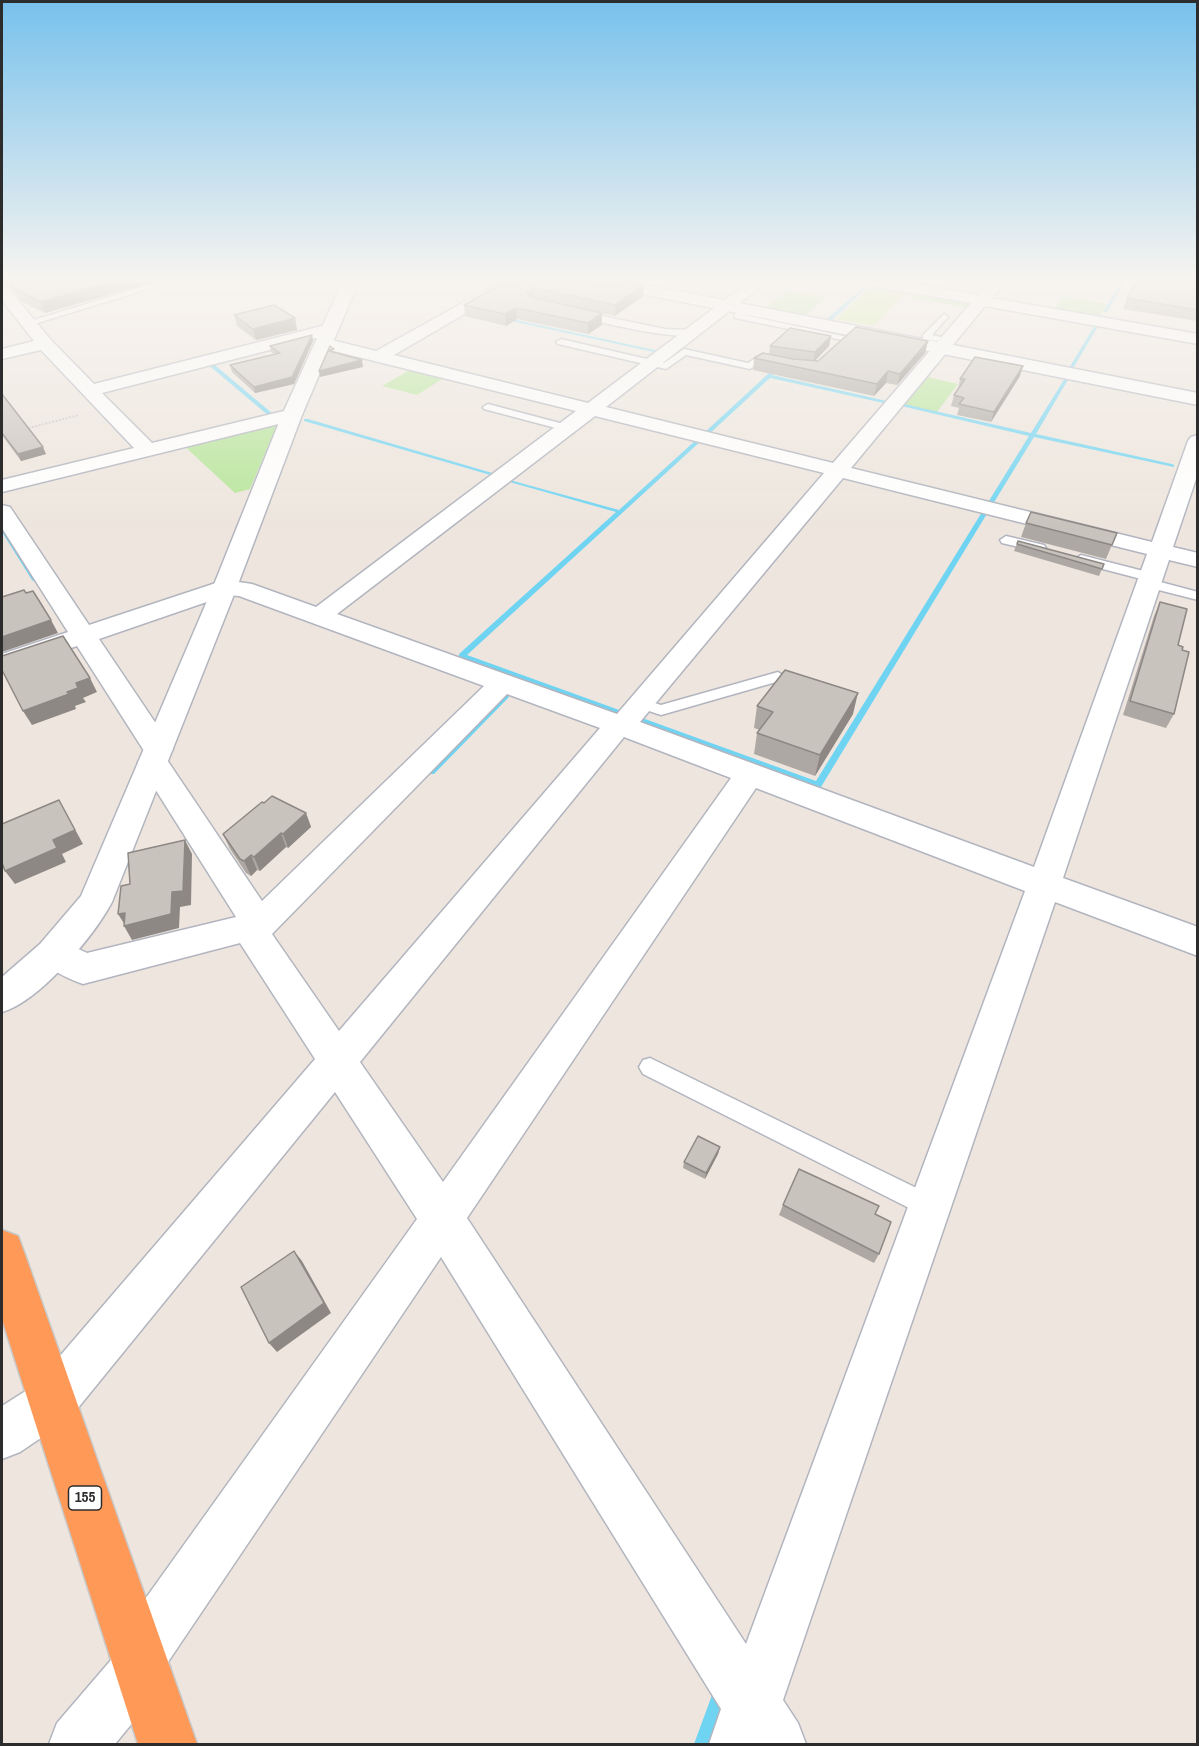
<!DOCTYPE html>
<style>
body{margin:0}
#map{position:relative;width:1199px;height:1746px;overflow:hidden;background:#eee6de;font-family:"Archivo Narrow",sans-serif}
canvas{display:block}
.frame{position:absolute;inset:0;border:3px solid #2c2c2c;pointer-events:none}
</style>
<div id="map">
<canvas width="1199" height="1746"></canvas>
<div class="frame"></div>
</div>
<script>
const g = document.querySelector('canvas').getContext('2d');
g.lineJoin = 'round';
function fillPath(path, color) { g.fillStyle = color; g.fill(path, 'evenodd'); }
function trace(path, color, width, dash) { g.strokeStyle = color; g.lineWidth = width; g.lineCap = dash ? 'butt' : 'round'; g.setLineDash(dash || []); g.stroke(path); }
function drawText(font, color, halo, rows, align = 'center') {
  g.font = font + ' "Archivo Narrow",sans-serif'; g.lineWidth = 4.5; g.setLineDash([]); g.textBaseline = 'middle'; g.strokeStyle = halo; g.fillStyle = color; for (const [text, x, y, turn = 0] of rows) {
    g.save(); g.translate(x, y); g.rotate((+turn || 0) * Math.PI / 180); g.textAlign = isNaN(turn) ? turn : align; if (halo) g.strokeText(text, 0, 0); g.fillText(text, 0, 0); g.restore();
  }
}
fillPath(new Path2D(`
 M875 283 974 302 969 308 868 289Z
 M788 290 826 297 804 317 764 309Z
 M1063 296 1107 304 1097 320 1052 312Z
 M413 368 447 376 417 395 382 386Z
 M923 376 958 384 937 412 901 404Z
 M272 423 277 425 250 489 235 493 183 445Z`), '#b6e599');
fillPath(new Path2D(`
 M868 289 903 296 873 326 836 319Z`), '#cbed95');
fillPath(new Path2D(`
 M870 281 873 282 831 321H827V319Z
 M1121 281H1125L1107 312H1103Z
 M503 317 659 351 661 352 659 353 501 319Z
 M1098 322 1100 323 1072 370 1068 371V370L1096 323Z
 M206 361H210L273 414V416H269L206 363Z
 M770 372 774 373 772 375 891 402 888 404 770 378 708 435H704V433Z
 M1067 377 1069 378 1036 434 1172 464 1174 465V467L1034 437 993 504 990 506 987 504 1029 436 897 405 900 403 1031 433 1065 378Z
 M304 419H308L499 475 494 476 304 421Z
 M697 439 702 440 467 655 622 711 623 713 622 715H616L459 658V654L616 512 506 481V479L619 510Z
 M985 510 988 512 821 787H815L639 723 638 721 639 719H645L816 781 982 512Z
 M2 526 5 528 38 580 37 581 35 582 32 580 2 532Z
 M502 695H508L509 697 434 774H428L427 772 428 770Z
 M721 1685 727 1687 729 1693 710 1744H694L715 1687Z`), '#6fd4f2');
const lane = new Path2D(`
 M161 281H174L31 325 24 323Z
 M746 307 750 310 745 315 852 338 847 341 735 318V314Z
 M578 311 665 329 691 330 696 333C682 343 595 321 575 316L574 314Z
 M944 314 948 317 932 335 950 339V343L923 339V335Z
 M561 339 664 363 684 349 748 363 759 356 780 363 775 366 761 362 750 369 686 355 666 369 558 344 556 342Z
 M488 404 571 426 572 428 567 431 484 409 483 407Z
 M1006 536 1044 545 1046 548 1040 552 1002 543 1000 540Z
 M1081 555 1155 574 1157 577 1153 580 1198 592V600L1143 586 1141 583 1145 580 1076 562 1075 559Z
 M778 672 785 677 783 680 661 715 637 707 634 704 642 699 661 705Z
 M650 1058 937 1198 941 1206 937 1214 929 1218 921 1214 643 1074 639 1067 643 1060Z`);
const street = new Path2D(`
 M502 281H521L394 355 588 403 750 281H768L606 407 833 463 971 303 872 286 864 281H899L978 295 990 281H1006L992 298 1198 334V344L985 306 851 468 1152 542 1188 441 1191 437 1198 435V473L1173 547 1198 553V567L1169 560 1063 878 1198 927V956L1055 902 783 1700 798 1723 806 1744H709L721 1709 441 1257 168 1662 170 1667 162 1687 115 1744H49L57 1723 111 1660 110 1657 118 1637 417 1219 335 1092 69 1419 20 1452 2 1459V1406L35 1385 315 1059 240 943 83 984C66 978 46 969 37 952L42 942 55 938 87 953 236 917 138 762 143 755 146 754 77 646 2 671V654L68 632 2 528V505L10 507 89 625 225 580 252 584 316 607 576 411 318 347 315 343 318 339 324 338 376 351ZM595 416 824 473 617 714 337 614ZM843 478 1147 554 1034 867 640 722ZM227 595 239 596 484 686 262 901 165 757 168 756 173 749 99 639ZM507 694 600 728 339 1031 272 934ZM624 737 731 778 443 1182 360 1062ZM756 788 1025 891 746 1644 467 1218Z
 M2 285 7 287 51 340 94 384 330 324 338 329 336 333 102 393 152 443 292 409 299 411 302 415 299 419 2 492V480L134 448 41 350 2 359V349L34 341 2 300Z`);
const secondary = new Path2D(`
 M343 281H359L302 415 237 587 112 902C94 936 39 1002 2 1012V977L40 944 81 896 213 587 282 415Z
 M595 281H627L1198 393V405L603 286Z`);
const highway = new Path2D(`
 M2 1230 18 1236 24 1252 197 1744H138L2 1319Z`);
trace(lane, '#b2b5bf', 3);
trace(street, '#b2b5bf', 3);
trace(secondary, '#b2b5bf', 3);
trace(highway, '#c8c8c8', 3);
trace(new Path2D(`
 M25 429 79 415`), '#c8c8c8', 2, [2, 1.5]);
fillPath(lane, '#fff');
fillPath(street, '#fff');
fillPath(secondary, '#fff');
fillPath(highway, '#ff9957');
fillPath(new Path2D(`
 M2 281H157L45 313 22 302 8 285 2 283Z
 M506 281 644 285 643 296 615 316 602 313V325L588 334 517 319 506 326 465 316 464 305Z
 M1197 281V321L1123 309 1127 298Z
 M234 315 295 318 297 330 256 340 237 326Z
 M312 335 313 341 294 384 255 393 232 372 230 365 275 354 271 352 270 346Z
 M831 336 829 346 815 361H818L928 341 925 353 897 385 886 383 874 396 753 370 754 358 769 354 770 346Z
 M1020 376 991 422 957 415 959 408 951 406 954 395 958 389 960 379Z
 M2 394 46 454 21 461 2 435Z
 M1026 523 1117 533 1106 559 1021 537Z
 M1018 541 1104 564 1099 576 1014 551Z
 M1160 602 1178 645 1174 714 1166 728 1123 715 1154 616Z
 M757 706 853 714 815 776 754 754 757 733 760 730 754 728Z
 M306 813 311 827 288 848 286 847 260 871 257 870 251 876 246 873 230 849 223 834Z
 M720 1147 718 1154 705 1179 683 1168 684 1162Z
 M783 1205 879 1254 874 1263 779 1215Z`), '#ada8a3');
fillPath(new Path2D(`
 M115 281H157L45 313 41 302Z
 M644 285 643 296 615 316V305Z
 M534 288V299L528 303 527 292Z
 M516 308 517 319 506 326 505 314Z
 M602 313V325L588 334V323Z
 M295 318 297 330 256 340 253 329Z
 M312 335 313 341 294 384 255 393 254 387Z
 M831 336 829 346 813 363 815 352Z
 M928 341 925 353 897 385 900 374Z
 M362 360 363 367 320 377 319 371Z
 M1023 366 1020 376 991 422 994 412Z
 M888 371 886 383 874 396 877 384Z
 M43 447 46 454 21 461 18 454Z
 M51 620 58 633 2 652V637Z
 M90 678 97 692 83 698 86 702 75 706 76 709 32 725 23 711 67 692 76 683Z
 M858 693 853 714 815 776 820 755Z
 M59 800 83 844 62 854 66 862 15 884 5 871 53 840Z
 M306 813 311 827 288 848 283 834Z
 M281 833 286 847 260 871 254 857Z
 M185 840 192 854 191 905 180 907 179 928 132 940 124 926 125 925 118 914 172 892Z
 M251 855 257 870 251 876 244 861Z
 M720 1147 718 1154 705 1179 706 1173Z
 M294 1251 302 1261 331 1313 277 1352 269 1343Z`), '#8d8884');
const building = new Path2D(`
 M9 281H115L41 302 17 290Z
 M506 281H622L644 285 615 305 534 288 527 292 530 297 602 313 588 323 516 308 505 314 464 305Z
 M1136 281H1197V310L1127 298Z
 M274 305 295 318 253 329 234 315Z
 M856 327 928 341 900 374 888 371 877 384 754 358 763 353 793 359 818 361Z
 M790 328 831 336 815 352 770 346Z
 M312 335 292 377 254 387 230 365 280 353 270 346Z
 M330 346 334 349 329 351 362 360 319 371Z
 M975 357 1023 366 994 412 959 404 964 398 954 395 965 379H960Z
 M2 394 43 447 18 454 2 433Z
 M1031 512 1117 533 1112 545 1026 523Z
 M1018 541 1104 564 1102 569 1017 544Z
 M24 590 26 593 33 591 51 620 2 637V597Z
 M1160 602 1187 609 1178 645 1183 647 1182 650 1189 652 1174 714 1130 701Z
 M63 636 90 678 76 683 78 688 67 692 69 694 23 711 2 670V656Z
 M785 670 858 693 820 755 757 733 773 712 757 706Z
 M272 796 306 813 283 834 281 833 254 857 251 855 244 861 240 859 223 834 262 802 264 803Z
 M59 800 75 830 53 840 57 848 5 871 2 863V824Z
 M185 840 183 891 172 892 171 914 124 926 125 913 118 914 121 886 130 884 128 853Z
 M698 1136 720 1147 706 1173 684 1162Z
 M799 1169 879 1206 875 1214 891 1222 879 1254 783 1205Z
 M294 1251 324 1303 269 1343 241 1287Z`);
fillPath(building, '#c9c3bd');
trace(building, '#8d8884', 1.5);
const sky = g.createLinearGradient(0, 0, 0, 526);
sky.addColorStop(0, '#77c1ec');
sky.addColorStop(0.53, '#f7f4f0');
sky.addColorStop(1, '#f7f4f000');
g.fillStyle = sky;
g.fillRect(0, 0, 1199, 526);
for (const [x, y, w] of [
 [85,1498,33]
]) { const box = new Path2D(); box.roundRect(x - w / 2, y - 12, w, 24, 4.5); g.fillStyle = '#fff'; g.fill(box); trace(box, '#2c2c2c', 1.5); }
drawText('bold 15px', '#2c2c2c', null, [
 ["155",85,1498]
]);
</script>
